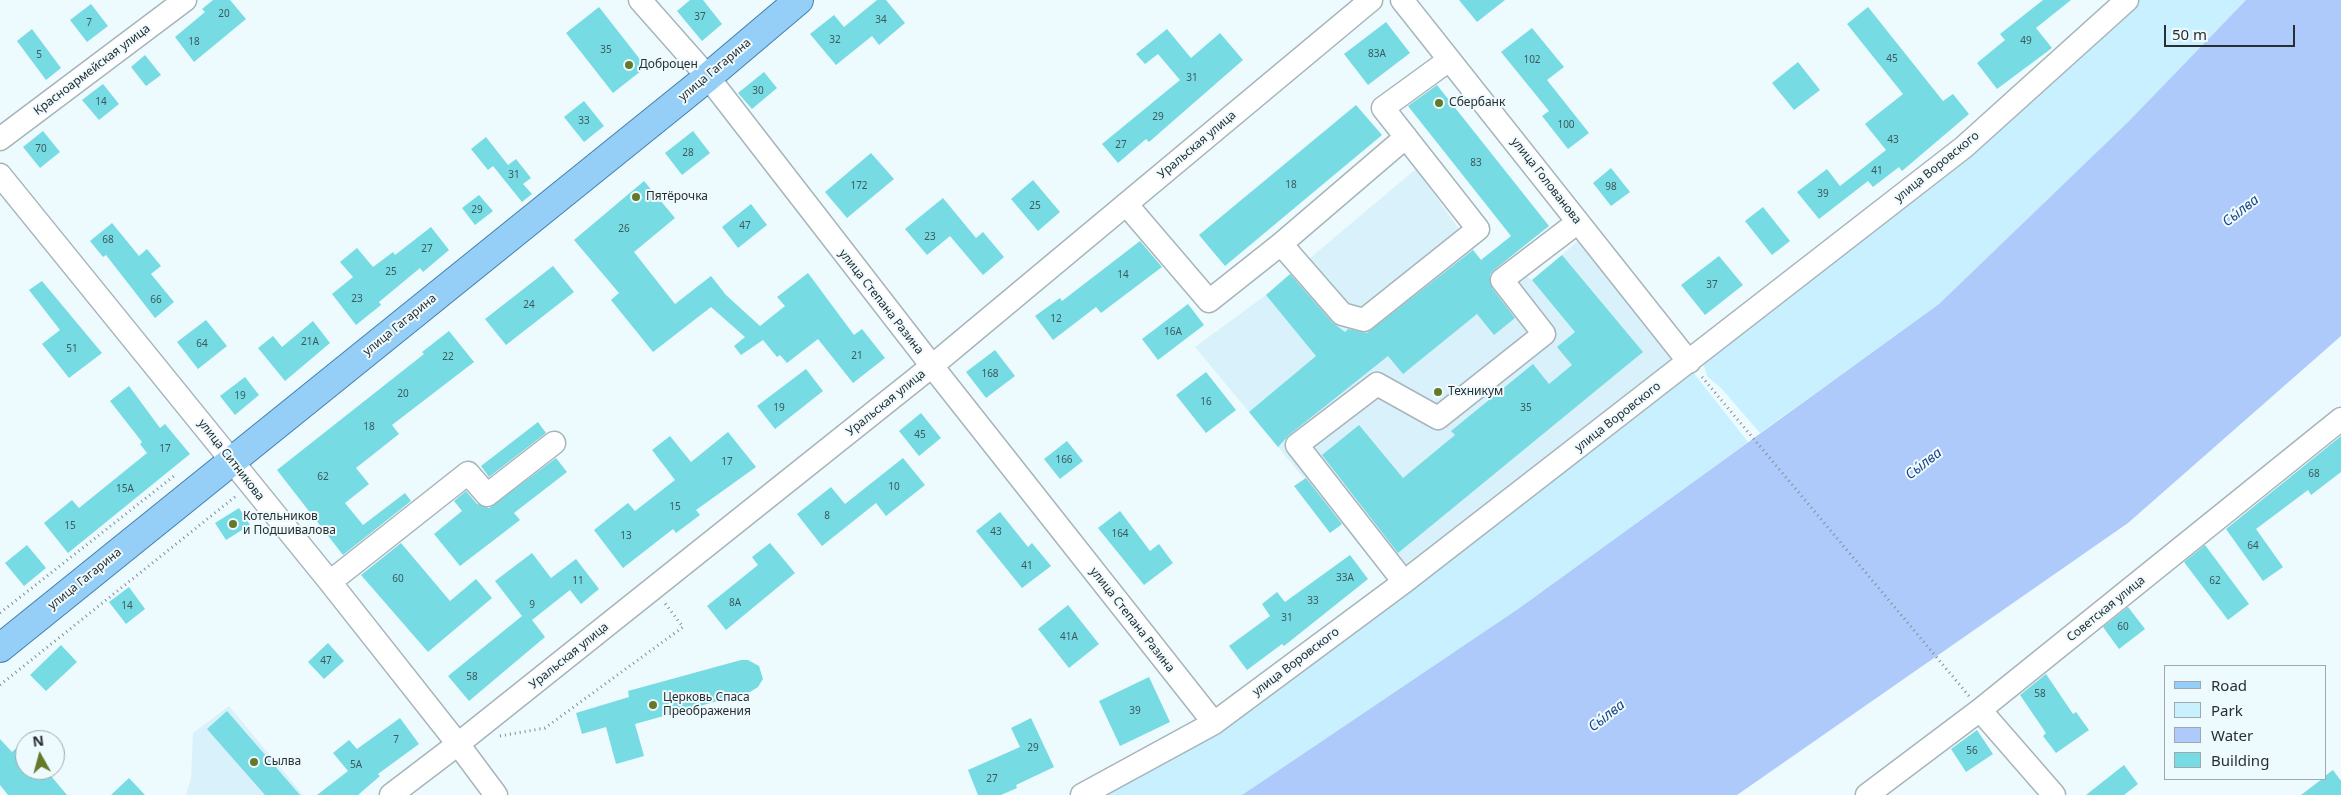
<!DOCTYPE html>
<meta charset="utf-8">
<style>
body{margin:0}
#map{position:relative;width:2341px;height:795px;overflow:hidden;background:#edfafe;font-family:"Noto Sans",sans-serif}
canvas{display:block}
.legend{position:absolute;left:2164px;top:665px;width:162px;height:115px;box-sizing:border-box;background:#edfafe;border:1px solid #9fa8ac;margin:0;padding:6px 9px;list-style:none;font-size:15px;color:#292e31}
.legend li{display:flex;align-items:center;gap:10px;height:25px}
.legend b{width:25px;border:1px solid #9fa8ac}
.north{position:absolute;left:15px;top:730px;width:50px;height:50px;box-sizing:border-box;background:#edfafe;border:1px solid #9fa8ac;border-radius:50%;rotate:353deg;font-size:14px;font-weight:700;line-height:20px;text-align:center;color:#292e31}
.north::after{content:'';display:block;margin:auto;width:18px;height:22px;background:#64792a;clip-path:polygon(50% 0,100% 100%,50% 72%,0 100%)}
.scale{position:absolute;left:2164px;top:25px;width:131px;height:22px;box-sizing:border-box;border:2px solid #292e31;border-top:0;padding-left:6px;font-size:15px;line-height:18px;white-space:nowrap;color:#292e31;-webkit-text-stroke:4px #edfafe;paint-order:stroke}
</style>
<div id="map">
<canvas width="2341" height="795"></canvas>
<ul class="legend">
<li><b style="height:6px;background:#95cef6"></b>Road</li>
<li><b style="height:14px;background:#c8f0ff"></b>Park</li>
<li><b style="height:14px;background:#aecafb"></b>Water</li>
<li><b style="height:14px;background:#77dbe3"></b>Building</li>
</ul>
<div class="north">N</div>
<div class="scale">50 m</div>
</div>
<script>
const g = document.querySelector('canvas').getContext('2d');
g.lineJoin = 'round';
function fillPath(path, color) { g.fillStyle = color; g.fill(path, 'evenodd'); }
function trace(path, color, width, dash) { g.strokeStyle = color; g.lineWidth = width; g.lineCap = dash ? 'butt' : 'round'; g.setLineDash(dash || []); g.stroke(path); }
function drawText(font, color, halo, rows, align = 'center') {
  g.font = font + ' "Noto Sans",sans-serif'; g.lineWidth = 4; g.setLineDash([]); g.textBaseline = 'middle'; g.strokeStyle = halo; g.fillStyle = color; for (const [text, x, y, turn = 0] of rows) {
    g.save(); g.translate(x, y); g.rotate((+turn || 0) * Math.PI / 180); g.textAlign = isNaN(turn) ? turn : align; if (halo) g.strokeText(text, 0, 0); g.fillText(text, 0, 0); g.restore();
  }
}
fillPath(new Path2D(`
 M1416 169 1481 260 1496 248 1511 266 1532 280 1584 236 1684 362 1391 583 1195 347 1266 295Z
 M229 706 303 795H186L191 779 193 733Z`), '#d9f1fa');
fillPath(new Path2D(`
 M2131 0H2246L2128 122 1939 304 1760 433 1722 389 1707 376 1702 360Z
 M1689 367 1748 442 1518 609 1242 795H1095Z`), '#c8f0ff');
fillPath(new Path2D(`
 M2246 0H2341V336L2128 523 1737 795H1242L1518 609 1939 304 2128 122Z`), '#aecafb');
fillPath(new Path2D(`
 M213 0H230L246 19 194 62 175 37 205 12 202 9Z
 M690 0H703L722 24 702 41 677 11Z
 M877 0H886L905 23 879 45 872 36 836 65 810 34 834 15 844 27Z
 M1459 0H1505L1477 22Z
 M2043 0H2071L2036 28 2052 48 1997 89 1977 63 2005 40 2000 34Z
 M91 4 108 26 87 42 70 20Z
 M599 7 646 67 613 93 566 33Z
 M1868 7 1943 101 1953 94 1969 114 1902 171 1899 167 1873 187 1868 181 1819 219 1797 192 1827 169 1840 186 1886 150 1865 124 1903 94 1847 24Z
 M1386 22 1410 53 1368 85 1344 54Z
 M1532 28 1564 67 1547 80 1589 133 1568 149 1542 116 1549 111 1501 52Z
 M32 29 61 68 46 80 17 41Z
 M1167 29 1191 58 1220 33 1243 60 1149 142 1146 139 1118 163 1102 144 1180 80 1158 54 1145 64 1136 54Z
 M145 55 161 75 146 86 131 67Z
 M1798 62 1820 90 1794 110 1772 83Z
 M764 72 777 88 752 109 738 93Z
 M103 84 119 104 99 120 82 100Z
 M1437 85 1549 226 1494 270 1490 275 1492 288 1515 318 1494 335 1477 314 1403 374 1388 356 1289 435 1278 447 1249 412 1316 356 1266 295 1290 274 1333 323 1345 332 1348 329 1367 333 1473 250 1481 260 1511 236 1408 106Z
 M584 101 604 126 584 142 564 117Z
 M1356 105 1382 135 1225 266 1199 235Z
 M43 131 60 152 40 168 23 147Z
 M693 131 710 153 682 175 665 153Z
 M486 137 508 165 516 159 531 178 523 184 532 194 522 202 493 166 488 170 471 149Z
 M871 153 894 179 847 218 825 192Z
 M1611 168 1630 192 1611 206 1593 183Z
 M1033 180 1060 212 1038 231 1011 199Z
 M644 181 675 218 634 252 675 304 711 276 726 295 760 326 785 306 777 297 808 273 854 335 862 329 885 358 853 383 818 339 787 363 780 355 777 357 763 340 741 355 734 346 745 337 711 307 653 352 611 300 619 293 574 240Z
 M479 195 493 211 475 225 462 208Z
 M943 198 976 238 983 232 1004 257 983 275 950 236 927 255 905 229Z
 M751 204 767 225 738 248 722 227Z
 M1763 207 1790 241 1772 255 1745 221Z
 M112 223 139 256 147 249 161 266 151 274 174 302 155 318 106 255 103 257 90 241Z
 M431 227 449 250 423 272 420 268 379 302 381 305 356 325 332 294 353 277 340 262 357 248 373 267 393 252 395 255Z
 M1140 241 1162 267 1101 313 1096 307 1053 340 1035 316 1060 298 1062 301Z
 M1562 255 1643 352 1398 553 1322 455 1359 425 1403 478 1455 435 1451 431 1533 364 1549 384 1572 365 1557 347 1575 332 1532 280Z
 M1719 256 1743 285 1705 315 1681 285Z
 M553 266 574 292 506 345 485 319Z
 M42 281 102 353 69 378 42 344 60 330 29 290Z
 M1188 304 1204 325 1158 360 1142 339Z
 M206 320 227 346 198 369 177 342Z
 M313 321 330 343 285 381 258 348 273 336 282 347Z
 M449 331 474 362 392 425 399 434 356 468 369 484 345 503 363 525 405 493 411 501 343 555 277 470 424 354 422 352Z
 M995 350 1015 376 986 398 966 372Z
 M806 369 823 391 775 429 757 406Z
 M1206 372 1236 410 1206 433 1176 395Z
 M245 377 259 395 235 415 220 396Z
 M129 386 160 428 165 424 190 454 68 553 44 523 72 500 79 508 147 453 140 444 142 442 110 401Z
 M921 413 941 438 919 456 899 431Z
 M538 422 546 433 489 477 481 466Z
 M728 432 756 467 696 510 700 515 676 533 673 529 623 568 594 530 628 503 635 511 675 480 652 450 670 436 691 462Z
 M2341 436V472L2311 495 2308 490 2256 529 2283 567 2263 581 2226 529Z
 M1067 441 1083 461 1060 479 1044 459Z
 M556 458 567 472 514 513 520 520 460 566 434 534 462 511 454 501 466 491 477 504 489 508Z
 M903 458 925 485 886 516 876 503 822 546 797 514 831 487 845 504Z
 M1306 478 1342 524 1330 533 1294 486Z
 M239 508 250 525 226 540 215 523Z
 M1120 511 1150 551 1159 544 1173 563 1144 585 1098 528Z
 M1000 512 1028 547 1032 543 1051 566 1022 588 976 531Z
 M401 543 450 601 476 579 492 598 428 652 361 575Z
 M770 543 795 573 726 630 707 606 758 565 752 557Z
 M27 545 46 568 24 586 5 563Z
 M2205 545 2249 604 2228 620 2184 562Z
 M532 553 551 578 576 559 599 589 581 604 570 590 532 620 545 637 469 701 448 676 522 616 495 581Z
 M1350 555 1368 579 1284 646 1282 644 1247 670 1229 646 1270 616 1262 604 1277 592 1285 602Z
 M129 587 145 609 126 624 109 602Z
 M1068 605 1099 644 1069 668 1038 629Z
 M2128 607 2145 629 2119 649 2103 627Z
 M328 643 344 661 324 679 308 662Z
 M61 645 77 662 46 691 30 675Z
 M741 660H748L759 666 763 679 758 687 750 692 635 724 644 756 616 764 606 727 582 734 576 713 629 697 628 691Z
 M2046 674 2073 714 2076 712 2089 730 2056 753 2043 736 2046 733 2020 695Z
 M1149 677 1170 722 1120 746 1099 701Z
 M227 711 300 795H265L207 729Z
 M400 718 419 744 378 774 380 776 358 795H317L348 771 333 753 349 740 357 749Z
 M1031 718 1054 767 1016 785 1017 788 1001 795H978L968 770 1020 747 1011 728Z
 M1977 730 1993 754 1966 772 1951 749Z
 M0 739 12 752 25 741V770H46L67 795H8L0 785Z
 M2124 765 2138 784 2124 795H2086Z
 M2333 770 2341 781V795H2301L2322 779H2325V776Z
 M129 778 145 795H111Z`), '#77dbe3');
const minor = new Path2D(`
 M640 0 708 77 932 366 1214 723
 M1402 0 1689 362
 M0 139 185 0
 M0 175 330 582 458 744 496 795
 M1126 204 1209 301 1281 244 1342 314 1364 320 1478 229 1383 108 1449 60
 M1281 244 1406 137
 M330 582 468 473 487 495 554 443
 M1404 582 1297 445 1377 384 1438 418 1544 334 1502 280 1578 222
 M1980 710 2054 795
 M391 795 458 744 932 366 1371 0
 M1082 795 1214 723 1404 582 1964 147 2127 0
 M1867 795 1980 710 2341 419`);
const major = new Path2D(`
 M0 648 708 77 799 0`);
trace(minor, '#a7b5bb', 25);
trace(major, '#4281ad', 30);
trace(new Path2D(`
 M1702 377 1969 696
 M0 613 174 476
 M0 685 236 496
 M500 736 545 728 683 627 664 602`), '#848d91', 3, [1, 4]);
trace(minor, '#fff', 22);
trace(major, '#95cef6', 28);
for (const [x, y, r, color] of [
 [629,65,5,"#64792a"],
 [1439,103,5,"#64792a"],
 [636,197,5,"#64792a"],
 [1438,392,5,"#64792a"],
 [233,524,5,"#64792a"],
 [653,705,5,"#64792a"],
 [254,762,5,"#64792a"]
]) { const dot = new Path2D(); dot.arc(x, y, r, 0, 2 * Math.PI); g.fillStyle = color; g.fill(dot); trace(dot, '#edfafe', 2); }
drawText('10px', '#3c595e', null, [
 ["20",224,14],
 ["37",700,17],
 ["34",881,20],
 ["7",89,23],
 ["32",835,40],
 ["49",2026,41],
 ["18",194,42],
 ["35",606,50],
 ["83А",1377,54],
 ["5",39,55],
 ["45",1892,59],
 ["102",1532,60],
 ["31",1192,78],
 ["30",758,91],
 ["14",101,102],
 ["29",1158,117],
 ["33",584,121],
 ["100",1566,125],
 ["43",1893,140],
 ["27",1121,145],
 ["70",41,149],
 ["28",688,153],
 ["83",1476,163],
 ["41",1877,171],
 ["31",514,175],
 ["18",1291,185],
 ["172",859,186],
 ["98",1611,187],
 ["39",1823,194],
 ["25",1035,206],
 ["29",477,210],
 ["47",745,226],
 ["26",624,229],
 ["23",930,237],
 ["68",108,240],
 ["27",427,249],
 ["25",391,272],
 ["14",1123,275],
 ["37",1712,285],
 ["23",357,299],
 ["66",156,300],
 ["24",529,305],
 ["12",1056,319],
 ["16А",1173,332],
 ["21А",310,342],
 ["64",202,344],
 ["51",72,349],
 ["21",857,356],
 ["22",448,357],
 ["168",990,374],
 ["20",403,394],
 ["19",240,396],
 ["16",1206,402],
 ["19",779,408],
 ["35",1526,408],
 ["18",369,427],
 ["45",920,435],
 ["17",165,449],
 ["166",1064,460],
 ["17",727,462],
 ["68",2314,474],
 ["62",323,477],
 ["10",894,487],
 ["15А",125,489],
 ["15",675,507],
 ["8",827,516],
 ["15",70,526],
 ["43",996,532],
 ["164",1120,534],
 ["13",626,536],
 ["64",2253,546],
 ["41",1027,566],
 ["33А",1345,578],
 ["60",398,579],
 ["11",578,581],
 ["62",2215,581],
 ["33",1313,601],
 ["8А",735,603],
 ["9",532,605],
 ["14",127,606],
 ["31",1287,618],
 ["60",2123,627],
 ["41А",1069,637],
 ["47",326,661],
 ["58",472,677],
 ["58",2040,694],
 ["39",1135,711],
 ["7",396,740],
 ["29",1033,748],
 ["56",1972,751],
 ["5А",356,765],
 ["27",992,779]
]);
drawText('12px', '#292e31', '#edfafe', [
 ["Доброцен",639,65],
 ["Сбербанк",1449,103],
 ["Пятёрочка",646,197],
 ["Техникум",1448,392],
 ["Котельников",243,517],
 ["и Подшивалова",243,531],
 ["Церковь Спаса",663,698],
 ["Преображения",663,712],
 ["Сылва",264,762]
], 'left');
drawText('12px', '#292e31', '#edfafe', [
 ["Красноармейская улица",92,70,-37],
 ["улица Гагарина",715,70,-40],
 ["Уральская улица",1197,145,-40],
 ["улица Воровского",1937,167,-39],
 ["улица Голованова",1546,181,52],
 ["улица Степана Разина",881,302,52],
 ["улица Гагарина",400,325,-39],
 ["Уральская улица",886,403,-39],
 ["улица Воровского",1618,417,-38],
 ["улица Ситникова",231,460,52],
 ["улица Гагарина",85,579,-39],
 ["Советская улица",2106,609,-39],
 ["улица Степана Разина",1132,620,52],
 ["Уральская улица",569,656,-39],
 ["улица Воровского",1296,662,-37]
]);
drawText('italic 14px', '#1d4287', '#edfafe', [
 ["Сы́лва",2241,211,-38],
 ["Сы́лва",1924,464,-38],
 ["Сы́лва",1607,716,-38]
]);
</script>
